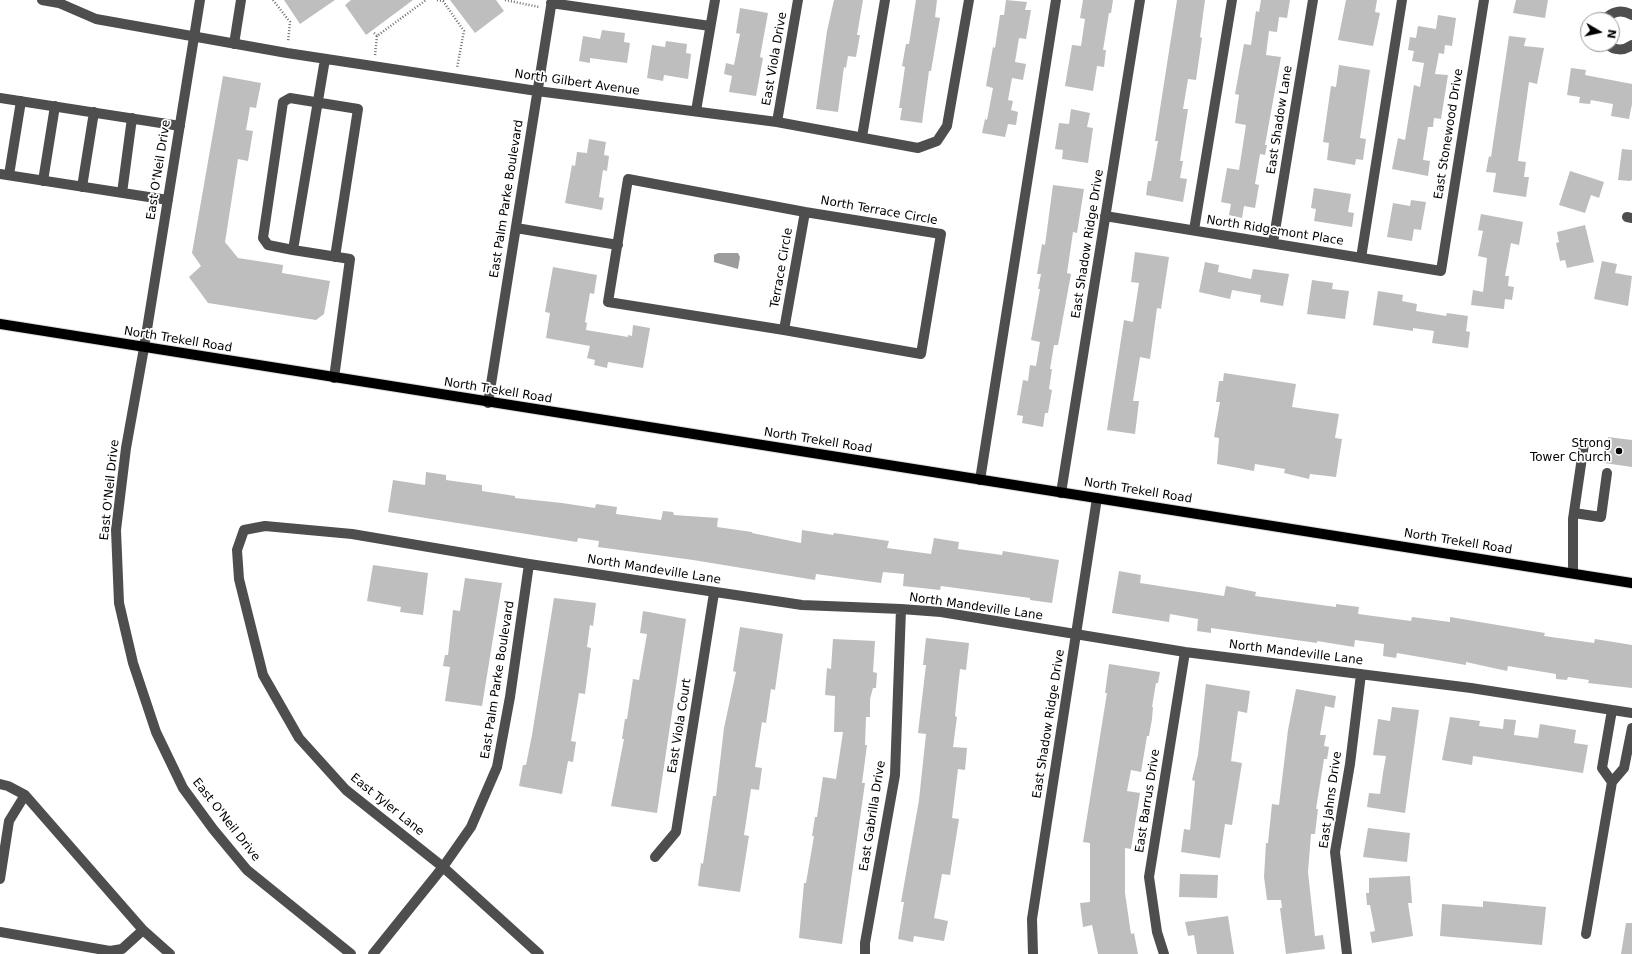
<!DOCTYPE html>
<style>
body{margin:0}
#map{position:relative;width:1632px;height:954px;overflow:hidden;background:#fff;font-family:"DejaVu Sans",sans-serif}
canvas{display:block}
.north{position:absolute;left:1580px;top:12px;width:40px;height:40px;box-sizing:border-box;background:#fff;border:1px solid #999;border-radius:50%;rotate:99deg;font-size:11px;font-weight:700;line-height:16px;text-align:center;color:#000}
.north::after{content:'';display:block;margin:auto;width:14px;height:18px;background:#000;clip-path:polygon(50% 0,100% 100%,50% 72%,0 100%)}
</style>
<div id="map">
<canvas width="1632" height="954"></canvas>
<div class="north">N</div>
</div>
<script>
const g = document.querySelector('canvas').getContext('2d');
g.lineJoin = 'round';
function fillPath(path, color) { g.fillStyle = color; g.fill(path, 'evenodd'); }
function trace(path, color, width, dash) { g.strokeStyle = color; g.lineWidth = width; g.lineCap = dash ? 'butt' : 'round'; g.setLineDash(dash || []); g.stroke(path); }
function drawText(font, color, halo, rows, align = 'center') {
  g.font = font + ' "DejaVu Sans",sans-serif'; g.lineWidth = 3.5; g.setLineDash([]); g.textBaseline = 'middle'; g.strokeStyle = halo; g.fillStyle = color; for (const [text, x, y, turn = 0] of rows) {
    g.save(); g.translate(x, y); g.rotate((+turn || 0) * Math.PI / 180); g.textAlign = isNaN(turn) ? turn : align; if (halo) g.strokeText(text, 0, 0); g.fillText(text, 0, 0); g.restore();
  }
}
fillPath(new Path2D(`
 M718 253H738L740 257 738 269 714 262V255Z`), '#9c9c9c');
fillPath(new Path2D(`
 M284 0H335L300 24Z
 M351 0H413L366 35 345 5Z
 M450 0H496L504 11 475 33Z
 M834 0H863L857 35H860L856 57 848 56 846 68 844 67 838 112 816 109 827 31Z
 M916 0H937L935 17 940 18 931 71H929L922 123 900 120 902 108H899L905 67 902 66 906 44H909Z
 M1006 0 1027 2 1025 10H1031L1026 39 1019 38 1015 62 1026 64 1023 80 1012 78 1008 100 1013 101 1011 110 1018 112 1016 125 1008 124 1005 137 982 133 985 119 987 120 993 88 986 86 993 47 995 48 1000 15H1004Z
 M1083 0H1113L1111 13H1109L1103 50H1106L1104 67 1097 66 1093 91 1065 86 1072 45 1081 46 1085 19 1080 18Z
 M1177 0H1205L1200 37 1202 38 1196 80 1188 79 1183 109H1188L1180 161H1183L1180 178 1187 179 1183 202 1146 195 1148 181H1151L1158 141H1155Z
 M1261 0H1290L1287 18 1279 17 1277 32 1269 31 1266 55 1281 57 1265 145H1267L1265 155 1260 154 1255 184 1259 185 1255 208 1244 206 1242 218 1229 215 1231 204 1221 202 1227 168 1239 170 1246 125 1235 123 1239 95 1235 94 1244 44 1251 45 1256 11 1259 12Z
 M1346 0H1377L1375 12 1380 13 1373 46 1338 40Z
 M1516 0H1548L1545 18 1513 13Z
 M740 8 768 13 760 57 763 58 756 96 729 92 732 76 724 74 726 63 734 65 740 34 736 33Z
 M1438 15 1456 18 1452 46 1445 45 1444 54 1439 53 1435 74 1448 75 1441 119 1434 118 1433 127H1428L1423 160 1430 161 1428 176 1392 169 1398 138 1405 140 1414 85 1420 87 1424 63 1412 61 1414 51 1408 50 1410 37 1416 38 1418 26 1436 29Z
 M602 30 625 33 624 42 630 43 627 63 590 58V63L579 61 583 36 600 39Z
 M1509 36 1526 38 1524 46 1544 48 1537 84 1529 82 1518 161 1526 162 1524 177H1529L1526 197 1493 192 1496 173 1486 172 1489 156 1491 157Z
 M666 41 687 44 686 53 691 54 688 79 664 75 663 81 647 78 652 45 665 47Z
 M1339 65 1370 70 1360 138 1366 139 1363 160 1356 159 1355 165 1327 160 1329 143 1323 142 1331 86 1336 87Z
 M1571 68 1586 70 1585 75 1632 84V104L1629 119 1611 116 1613 104 1591 100 1590 104 1579 103 1580 97 1567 95Z
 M223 76 261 83 256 108 250 107 246 130 253 131 248 161 238 159 225 242 238 258 283 265 282 273 330 281 324 314 316 320 208 303 189 277 201 266 192 253Z
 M1071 109 1090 113 1087 127 1093 128 1088 163 1062 159 1063 150 1055 149 1059 123 1069 124Z
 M589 139 606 142 604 155 609 156 607 171 603 170 599 197 604 198 602 210 565 203 572 165 575 166 577 152 587 153Z
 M1622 149 1632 150V180L1630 181 1618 180Z
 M1570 171 1604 182 1599 198 1591 195 1585 213 1559 205Z
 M1053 185 1084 189 1077 233 1073 232 1067 273 1071 274 1058 345H1054L1050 369H1052L1049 389 1052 390 1048 413H1045L1043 427 1022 423 1023 416 1017 415 1023 380 1028 381 1030 365 1036 366 1040 342 1031 340 1040 289H1038L1041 274H1037L1042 244 1045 245Z
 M1314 188 1351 194 1348 212 1354 213 1352 227 1314 221 1316 209 1311 208Z
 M1411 200 1426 202 1421 230 1414 229 1412 241 1387 237 1393 203 1410 206Z
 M1481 214 1523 222 1519 245 1511 243 1505 276H1509L1508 286 1514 287 1512 300 1505 299 1504 309 1471 305 1473 290 1483 292 1487 258 1478 256 1483 231 1478 230Z
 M1585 225 1594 262 1567 268 1565 260 1560 261 1556 243 1559 242 1557 232Z
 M1135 252 1169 257 1161 309 1157 308 1150 359 1140 357 1133 401H1139L1135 434 1107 430 1124 320 1133 322 1139 283 1131 282Z
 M1602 261 1617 264 1615 273 1632 276 1628 306 1594 299Z
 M1205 262 1219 265 1218 272 1251 279 1253 269 1289 274 1283 306 1260 302 1261 295 1232 290 1230 299 1199 292Z
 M553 267 597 275 594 294 590 293 585 322 587 323 586 330 628 337V335L632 336 633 325 650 328 643 368 608 362 607 368 594 365 595 360 587 358 590 346 546 338 550 313 545 312Z
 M1312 280 1333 283 1332 289 1349 291 1345 319 1307 314Z
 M1378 291 1403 295 1402 301 1417 304 1416 311 1446 316 1447 313 1468 316 1466 331 1470 332 1468 348 1432 343 1434 331 1413 328V331L1373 325Z
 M1224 373 1296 384 1292 407 1339 414 1335 438 1342 439 1336 477 1310 474 1309 479 1284 473 1285 469 1255 464 1254 471 1217 464 1219 438 1214 437 1220 402H1216L1219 381H1223Z
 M1608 437 1632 440V467L1604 463Z
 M426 472 446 475V480L482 485V491L515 496V498L562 503 595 508 596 504 617 507 616 514 661 520 663 511 673 512 674 515 718 518 717 527 752 532V533L801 543 802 530 833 535 834 533 889 541 887 548 931 554 934 538 959 542 958 549 1002 555 1003 551 1059 560 1052 603 1030 600V598L941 586 940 590 903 586 904 574 883 572 881 583 816 574 815 580 693 560 598 547 599 541 578 538 577 542 388 512 393 480 425 485Z
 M373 565 428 573 423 615 400 612 401 607 367 601Z
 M1119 571 1141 575 1140 583 1224 596 1226 586 1256 592 1255 596 1336 607V604L1359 607 1358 614 1411 621 1412 617 1450 622V617L1545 633 1544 636 1594 643 1595 639 1632 645V688L1588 683 1589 680 1568 677 1567 680 1556 679V674L1508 666 1507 671 1466 662V665L1397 653 1396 658 1383 656 1384 644 1355 640 1354 647 1317 641V643L1211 628V633L1197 631 1198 619 1170 614 1169 622 1112 613Z
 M465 578 502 583 482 706 445 701 450 667 443 666 445 655H448L453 610 460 611Z
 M554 598 596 603 593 626 590 625 587 647 591 648 585 694 579 693 571 741 576 742 573 762 568 761 562 794 519 786 523 765H526L532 735Z
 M643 611 686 619 657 813 611 806 624 739H622L625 719H627L633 679 639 680 647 634 640 633Z
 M740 627 783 634 775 690 771 689 766 723 762 722 755 767 762 768 759 790 751 789 744 835 749 836 740 892 698 886 701 863 703 864 713 796H716L724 728 736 672 733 671Z
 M926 638 969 643 966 670 960 669 955 716 957 717 953 747 967 748 965 770 958 769 952 818 959 819 950 875 942 874 934 918 948 921 944 941 914 936 913 942 898 939 904 902H901L919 800 926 734 918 733 926 665H923Z
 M833 639 875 641 873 672 877 673 876 688H873L870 699V717H866L865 745H867L862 783H865L842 944 799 938 804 883H806L814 836H812L815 817H817L823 777 836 779 843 732H834L835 696 825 695 827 668 831 669Z
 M1109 664 1160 672 1158 683H1156L1152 707H1153L1152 719 1149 736H1147L1141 772 1131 770 1127 791 1140 793 1131 849 1125 848V893L1131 934 1134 933 1138 954H1098L1092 925 1083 927 1080 903 1090 902V843L1083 842 1107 693H1105Z
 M1206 684 1250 691 1247 713 1238 711 1231 761 1242 763 1232 825 1225 824 1220 858 1181 852 1184 829 1190 830 1195 781 1192 780 1198 755Z
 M1296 689 1336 696 1334 708 1325 706 1320 735H1326L1324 746 1329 747 1327 759H1324L1316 809H1318L1315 834H1311L1308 872 1315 936 1323 935 1325 949 1286 954 1280 908H1282L1281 900H1267L1264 877 1266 843H1268L1272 804 1279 805 1288 730Z
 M1392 707 1419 710 1405 813 1367 807 1369 793 1380 794 1383 773 1386 756 1373 755 1378 719 1390 721Z
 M1450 717 1480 721 1479 726 1503 729 1504 719 1516 720 1514 735 1538 738 1540 724 1576 730 1574 743 1588 745 1583 773 1473 756 1472 765 1442 760Z
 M1368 828 1410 833 1407 862 1363 857Z
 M1180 874 1218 875 1217 898 1179 897Z
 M1410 876 1412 903H1408L1413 936 1372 943 1370 932 1375 931 1370 905H1367L1366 893H1369V878Z
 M1483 901 1546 907 1542 945 1440 936 1442 904 1483 907Z
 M1228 916 1234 954H1197L1194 935 1188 936 1185 922Z
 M1626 923H1632V954H1621Z`), '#bebebe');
const major = new Path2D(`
 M0 324 1632 583`);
trace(major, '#dbdbdb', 12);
trace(new Path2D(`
 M273 0 290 22 288 42
 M437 0 443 1 464 31 457 68
 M505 0 539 7
 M374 33 377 36 426 0
 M375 55 377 36`), '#707070', 2.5, [1, 2]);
trace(new Path2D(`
 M42 0 59 3 96 19 287 53 537 91 777 122 918 148 937 141 947 126 969 0
 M200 0 144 348 126 448 116 530 119 603 133 663 156 732 183 788 213 829 247 870 351 954
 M551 3 710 26
 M1604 20C1612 11 1622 9 1632 15
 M234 44 241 0
 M1607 44C1614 51 1624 51 1632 45
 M325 59 293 250 350 259 334 378
 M0 98 180 126
 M696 111 715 0
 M777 122 798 0
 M862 137 885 0
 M0 174 168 200
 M9 175 21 101
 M628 179 805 212 941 234 921 354 784 330 608 302Z
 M43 181 55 106
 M82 187 94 112
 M122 193 132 118
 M1105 216 1441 271 1484 0
 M1627 217 1632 218
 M516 228 618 245
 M1194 230 1232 0
 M1273 243 1313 0
 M293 250 268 245 263 238 283 102 290 98 358 109 335 257
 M1361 258 1402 0
 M784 330 805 212
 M488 403 552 0
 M980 480 1056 0
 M1061 493 1140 0
 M1574 513 1601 517 1607 473
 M1573 573V519L1584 444
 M1612 710 1602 768 1612 782 1624 768 1632 728
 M0 784 8 786 25 795
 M655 857 676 832 714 593
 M0 879 9 821 25 795 143 930 170 954
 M0 932 110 951 122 949 143 930
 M1586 934 1612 782
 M373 954 443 867 471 827 497 767 510 697 529 564
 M539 954 443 867 346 790 299 738 263 675 239 579 237 550 244 530 265 526 352 534 529 564 802 605 901 609 941 612 1185 652 1471 688 1632 713
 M865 954V943L895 775 901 609
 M1033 954 1032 919 1097 498
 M1164 954 1157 932 1149 877 1185 652
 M1347 954 1335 852 1350 764 1361 674`), '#4e4e4e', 10);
trace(major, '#000', 10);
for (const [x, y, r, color] of [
 [1619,451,4,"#000"]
]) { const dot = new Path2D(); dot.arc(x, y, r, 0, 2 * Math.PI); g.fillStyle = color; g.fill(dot); trace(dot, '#fff', 1.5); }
drawText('12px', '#000', '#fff', [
 ["East Viola Drive",775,59,-80],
 ["North Gilbert Avenue",577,83,8],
 ["East Shadow Lane",1280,120,-81],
 ["East Stonewood Drive",1449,134,-81],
 ["East O'Neil Drive",159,170,-81],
 ["East Palm Parke Boulevard",507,199,-81],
 ["North Terrace Circle",879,211,10],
 ["North Ridgemont Place",1275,231,9],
 ["East Shadow Ridge Drive",1088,244,-81],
 ["Terrace Circle",782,268,-80],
 ["North Trekell Road",178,340,9],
 ["North Trekell Road",498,391,9],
 ["North Trekell Road",818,441,9],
 ["East O'Neil Drive",110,490,-84],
 ["North Trekell Road",1138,491,9],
 ["North Trekell Road",1458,542,9],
 ["North Mandeville Lane",654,570,9],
 ["North Mandeville Lane",976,607,8],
 ["North Mandeville Lane",1296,653,7],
 ["East Palm Parke Boulevard",498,680,-81],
 ["East Shadow Ridge Drive",1049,724,-81],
 ["East Viola Court",680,726,-81],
 ["East Jahns Drive",1331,800,-82],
 ["East Barrus Drive",1148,801,-81],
 ["East Tyler Lane",387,805,39],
 ["East Gabrilla Drive",873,816,-81],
 ["East O'Neil Drive",226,820,52]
]);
drawText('12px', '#000', '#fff', [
 ["Strong",1611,444],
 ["Tower Church",1611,458]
], 'right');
</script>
